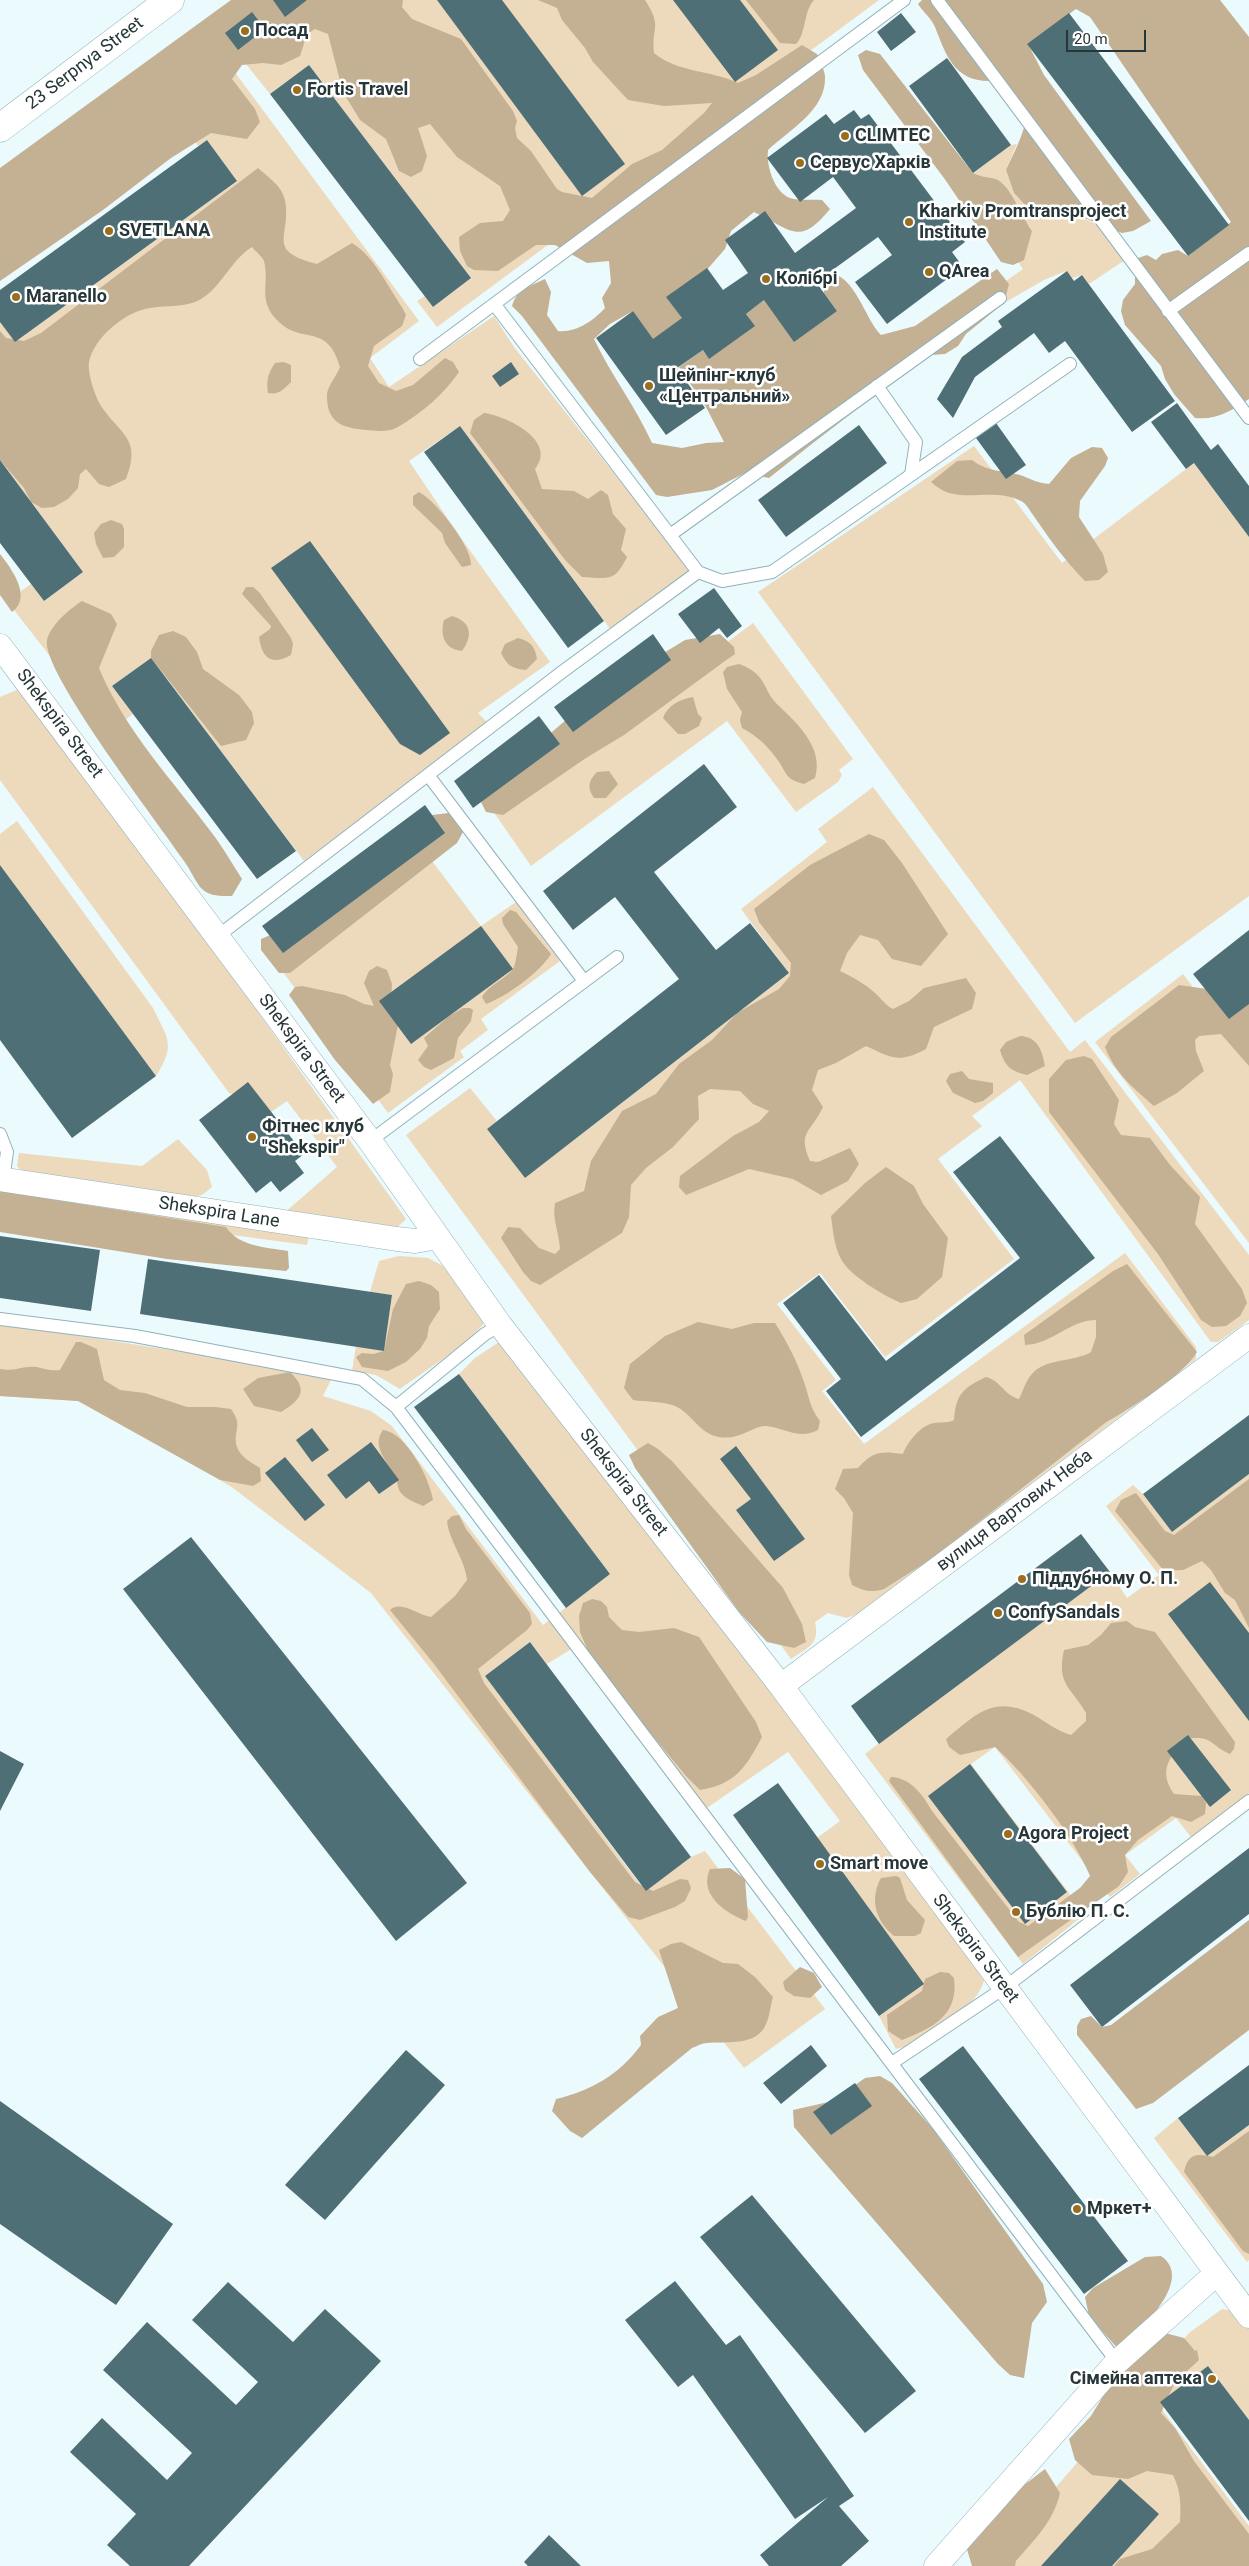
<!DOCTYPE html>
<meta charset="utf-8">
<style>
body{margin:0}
#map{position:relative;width:1249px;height:2566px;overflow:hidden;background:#ebfafd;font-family:Roboto,sans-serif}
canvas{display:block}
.scale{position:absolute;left:1066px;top:30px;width:80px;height:22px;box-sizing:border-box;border:2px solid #273639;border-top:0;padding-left:6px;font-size:15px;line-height:18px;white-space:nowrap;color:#273639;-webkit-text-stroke:4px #fff;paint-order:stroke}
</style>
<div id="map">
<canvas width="1249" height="2566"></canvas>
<div class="scale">20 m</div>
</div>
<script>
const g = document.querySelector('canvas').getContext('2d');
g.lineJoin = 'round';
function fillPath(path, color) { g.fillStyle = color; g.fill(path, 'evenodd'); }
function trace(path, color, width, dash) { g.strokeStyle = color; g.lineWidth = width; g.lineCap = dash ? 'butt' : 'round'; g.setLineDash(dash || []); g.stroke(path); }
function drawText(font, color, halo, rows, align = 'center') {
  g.font = font + ' Roboto,sans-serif'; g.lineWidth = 5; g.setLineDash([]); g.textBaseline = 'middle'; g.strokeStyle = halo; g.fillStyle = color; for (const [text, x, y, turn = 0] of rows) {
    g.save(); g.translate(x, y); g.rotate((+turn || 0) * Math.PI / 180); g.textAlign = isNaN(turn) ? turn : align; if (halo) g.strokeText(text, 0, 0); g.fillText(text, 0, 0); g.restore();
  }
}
fillPath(new Path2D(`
 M266 0H879L437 327 417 301 425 296 433 307 471 278 309 65 270 94 221 33Z
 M211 40 419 321 370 358 389 387 494 316 514 347 692 572 611 630 460 426 409 461 458 534 550 662 478 713 488 723 304 861 151 658 112 686 133 714 109 732 7 601 31 584 44 601 83 572 0 460V322L15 342 237 181 207 140 198 146 153 82Z
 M1017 144 1006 170 1014 193 1025 205H1051L1101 226 1125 260 1089 284 1082 275 1072 278 1066 271 1044 280 1004 303 1006 281 1023 269 1018 262 1032 231C1023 219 1010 184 996 179 988 177 981 177 973 173L1011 145Z
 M974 446 1062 563 1194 463 1249 537V896L1075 1023 758 592Z
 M753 623 853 759 839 770 842 775 838 782 796 812 727 721 531 866 495 814Z
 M21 688 165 882 406 1219 394 1230 283 1214 337 1167 287 1101 271 1112 229 1093 0 780V697Z
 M873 787 1070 1052 1085 1040 1249 1255V1320L1218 1342H1211L1020 1080 972 1116 982 1126 938 1159 1014 1259 885 1357 820 1273 777 1304 836 1380 822 1391 864 1444 1125 1253 1196 1347V1359L857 1614 847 1618 828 1613 815 1622C820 1645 808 1647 791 1659L406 1135 470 1088 497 1121 487 1129 525 1178 789 973 741 909 827 842 818 829Z
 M17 821 153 1008C168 1039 176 1045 156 1076L0 865V834Z
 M432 861 481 926 516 902 560 961 481 1019 488 1030 460 1051 464 1057 388 1113 283 972Z
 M1183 974 1249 1060V1243L1095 1042Z
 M178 1139 207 1170 212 1187 202 1195 187 1198 21 1170 17 1166 19 1153 142 1166Z
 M0 1187 309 1236 307 1245 0 1204Z
 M399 1256 428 1258 447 1268 487 1318C477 1339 420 1374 400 1389L376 1375 352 1371 356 1346 384 1350 392 1295 370 1292 379 1261Z
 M0 1323 333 1376 323 1396 371 1411 392 1426 543 1625 610 1574 459 1374 475 1358 505 1338 689 1577 985 1977C979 2009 933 2029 907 2046L896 2049 879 2016 923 1984 817 1838 840 1821 788 1752 704 1810 578 1645 547 1664 530 1642 485 1676 645 1891 691 1857 705 1851 825 2009 744 2068 371 1593 233 1488 94 1402 0 1396Z
 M1249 1474V1793L1191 1837 1176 1818 1125 1855 1140 1874 1110 1897 995 1747 971 1764 1085 1914 1023 1964 865 1754 1107 1568 1127 1598 1159 1575 1106 1506 1133 1485 1143 1494 1172 1532Z
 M1178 2118 1207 2156 1249 2125V2260L1247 2262 1154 2138Z
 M1222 2309 1240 2312 1249 2321V2420L1208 2366 1160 2403 1163 2411 1249 2526V2566H988L1189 2333Z`), '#edd9bc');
fillPath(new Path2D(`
 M231 0H403L402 7 412 19 461 39 513 111 517 121 515 128 517 138 531 151 557 189 562 192 592 198 632 164 662 150 704 113 712 103 664 106 628 100 593 62 585 48 562 20 557 8 538 0H645C663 28 651 26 654 53 678 73 711 70 738 83L756 75 802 45 817 54C820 61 824 69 825 76 827 110 789 130 768 150 766 165 774 192 790 198 799 201 812 199 822 200L830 209C799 247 792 230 754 212L731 231 725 249 697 281 687 322 652 348 633 311 610 324 594 339C611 375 636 407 652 443L682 448 706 443 724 442 706 407 679 367 703 350 709 358 754 326 746 314 764 300 837 311 824 293 823 276 827 273C855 273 864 318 881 335L915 326 997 269 1009 284 1004 303 966 334 958 346 945 354 931 355C876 394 822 435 769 478L745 473 712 490 667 497 656 495 522 316 512 306C517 289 530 286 545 279L551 292 547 315 558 331C576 333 593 321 605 308L602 298 611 283 609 261 587 263 555 245H536L498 271 474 270 467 266 460 251 459 237 480 223 503 221 510 210 500 186 457 157 430 124 418 128 427 156 422 171 411 177 399 171 386 139 360 120 343 92 328 34 315 29 307 34 300 56 281 65 263 63 242 65 232 79 255 109 260 122 247 139 211 133 171 158 103 210 0 281V168Z
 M746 0H814C803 12 807 32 796 44L780 43Z
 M922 0H1220L1249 37V399C1230 411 1218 420 1195 418L1174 394 1165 379 1161 366 1125 325 1121 311 1123 300 1135 284V259L1147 255 1156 260 1162 254 1178 250 1188 256 1231 222 1090 17 1076 9 1028 44 1044 75 1151 221 1133 231 1122 233 1051 205H1025L1014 193 1006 170C1014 152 1023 137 1026 118L989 81C954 81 946 55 935 27 932 19 923 12 918 4Z
 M866 50 880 54 973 173C981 177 988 177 996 179 1010 184 1023 219 1032 231L1024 260 1013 265 1001 262 944 178 863 70 858 55Z
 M258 168C268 177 282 186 285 200 292 237 264 250 317 264L352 243C374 256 388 287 402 307L406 315 402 326 374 346 368 366 379 383 396 391 413 385 445 358 453 362 459 372C444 394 420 415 396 428 388 432 376 431 366 430 343 428 326 423 327 394 328 386 337 375 340 367 327 321 301 346 277 320 257 299 270 284 264 261 262 256 255 251 252 247 229 261 220 292 195 302 180 308 161 305 145 309 123 314 94 338 89 362 87 373 96 400 103 409 123 436 141 440 126 479L109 487 99 484 86 469 80 474 78 488 68 499 54 507 42 508 31 502 24 488 0 460V331L6 338 24 341 41 333Z
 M284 362 291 365V382C284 389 279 395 268 393 266 381 268 373 275 363Z
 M484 413C507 416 558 441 535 469L542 489 574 491 588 499 601 490 608 495 613 514 626 529 621 550 627 557C614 583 609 578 582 577L565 560 470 433 474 420Z
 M1092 447 1102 448 1108 458 1105 466 1080 501 1079 517 1103 554 1108 572 1099 580 1085 581C1063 558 1051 541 1033 515 1030 511 1026 503 1021 501 989 485 958 508 931 482L957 461 972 460C991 474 1003 469 1023 476 1032 480 1039 483 1049 484L1071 458Z
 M419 492C435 500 472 546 471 565L462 567 445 543 442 533 413 505V496Z
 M111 520 122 524 124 529V547L114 557 103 558 96 544 94 533 101 524Z
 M0 554C11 568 33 597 12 612L0 595Z
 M246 587H253L259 592 291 638 293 644 291 655C271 666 262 658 259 637L270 629 271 626 242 594Z
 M82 601 111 614 117 624 99 668C125 731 175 783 215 837 225 851 233 865 242 879L232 896C221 896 209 897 200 887 194 879 190 869 184 861 162 828 40 670 47 640 51 624 70 609 82 601Z
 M452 616C472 622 473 636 462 651 444 649 440 635 444 620Z
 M173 631 186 637 197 652 203 669 239 695 252 712 254 723 246 740 221 746 151 658V651L159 635Z
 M720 634 734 647 735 654 725 661 624 735 586 758 503 815 486 812 481 802 502 775 595 695 685 640Z
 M518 638C530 641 535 646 537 659L526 670C512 669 507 665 501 653L505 644Z
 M739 664C769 675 761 690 780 707 799 725 824 749 815 778L804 784C784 779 788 774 777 759 767 745 757 736 742 728L740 720 742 712 727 689 723 672 727 667Z
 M693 697 698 714 702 718 699 726 685 734H678L663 718C667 706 680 699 693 697Z
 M609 771 618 784 606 798H594C587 788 588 781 597 772Z
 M449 813 460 822 463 832 457 843 290 973H279L261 950V939L282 930 432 815Z
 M869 834 884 840 902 863 948 934 921 966 892 959 878 940 860 935 847 953 840 971C853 977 865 984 875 993 882 999 885 1005 893 1009L909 1001 924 988 966 978 976 993 972 1009 934 1027 926 1049C899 1063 894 1059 866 1046L836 1063 818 1070 812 1090 823 1107C811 1133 797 1131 810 1161L818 1162 850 1148 859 1164 848 1181 821 1195 793 1179 749 1169 686 1195 679 1187 680 1176 733 1136 759 1122 769 1111 753 1104 740 1091 710 1089 698 1096 699 1119 673 1147 646 1168 631 1185 629 1217 622 1233 540 1285 531 1281 523 1272 501 1238 508 1227 520 1228 539 1248 555 1254 560 1249C559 1232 552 1220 555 1203L584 1191 591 1161 622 1111 656 1094 679 1064 712 1040 737 1013 779 989 790 976 791 963 759 922 754 909 810 865Z
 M510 910 516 912 551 954C540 972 506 997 486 1004L482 997C489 984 510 977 514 967 516 961 517 953 518 947L503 924 502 918Z
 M377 966 387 970 392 984 391 1001 399 1020 390 1065 393 1074 390 1092 373 1104 335 1060 289 995 295 987 302 986 345 995 364 1004 374 1006 364 983 369 971Z
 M1179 985 1249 995V1066L1221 1034 1199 1036 1195 1040 1196 1051 1204 1071 1177 1093 1154 1106C1133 1088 1115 1073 1105 1047L1111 1037Z
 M463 1008H470L473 1010 471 1021 458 1038 454 1058 431 1070 424 1067 418 1060 428 1046 424 1038 449 1016Z
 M1020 1036C1038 1037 1042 1050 1045 1066L1027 1075C1011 1071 1005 1067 1000 1050L1006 1042Z
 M1084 1056 1092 1059 1119 1100 1114 1124 1121 1135 1150 1138 1170 1165 1200 1197 1195 1224 1242 1289 1247 1303 1240 1316 1226 1326 1212 1327 1201 1320 1158 1254 1049 1112V1079L1066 1060Z
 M962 1071 969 1079 993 1083V1093L983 1101 975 1103 953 1093 946 1081 950 1074Z
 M886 1167 914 1186 923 1204 948 1238 942 1277 917 1299 901 1303C883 1295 850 1276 841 1259 834 1246 833 1230 831 1216L865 1183Z
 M0 1191 226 1227C239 1247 266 1247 288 1251L289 1268 286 1271 167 1259 0 1232Z
 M1127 1264 1197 1352C1181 1378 1132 1407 1105 1423L933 1558 884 1589C872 1593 863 1591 852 1585L849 1575 853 1513 844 1498 835 1489 843 1469 858 1468C873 1451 881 1451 903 1454 907 1443 919 1428 930 1424 938 1421 946 1424 954 1420 956 1394 963 1388 986 1377 1000 1380 1005 1396 1019 1399 1023 1391 1026 1380 1032 1374 1045 1358 1075 1362 1091 1352L1096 1337V1320C1070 1320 1052 1344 1025 1345L1024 1335 1113 1271Z
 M419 1281 431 1285 439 1292 440 1309 429 1326 427 1338 420 1349 406 1362 388 1371 362 1367 356 1357 362 1353 373 1354 384 1351 393 1309 406 1284Z
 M698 1322 732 1329 754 1323H775C787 1342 797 1361 804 1382 810 1399 809 1406 820 1421L818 1430C799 1440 785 1428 766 1426 753 1425 738 1443 715 1436 698 1431 691 1413 675 1406 663 1401 646 1402 633 1400L624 1388 630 1364 665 1336Z
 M76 1342H81L97 1349 104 1380 120 1390 145 1393 187 1407H215L231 1409C244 1427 232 1431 237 1447 240 1457 252 1463 260 1468L261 1481 253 1486 220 1480 78 1401 0 1396V1369C14 1372 24 1365 36 1367 46 1369 50 1371 60 1370Z
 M290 1372C309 1390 301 1400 281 1412L254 1406 243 1389 258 1378Z
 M383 1430C406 1432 430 1479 433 1500L423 1506C416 1503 406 1499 402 1494 397 1489 398 1482 395 1476 387 1461 371 1446 383 1430Z
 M648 1443 658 1449 672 1461 783 1588 802 1624 806 1642 794 1648 767 1642 739 1612 635 1468 629 1455Z
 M1249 1479V1628L1235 1600 1225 1593 1211 1570 1202 1561 1183 1570 1164 1571 1115 1511 1121 1500 1136 1493 1165 1531 1174 1535Z
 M459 1515 466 1529 530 1613 532 1624 527 1630 478 1669 484 1683 635 1882 653 1891 680 1879 688 1880 691 1888 685 1901 675 1907 640 1920 628 1917 590 1872 434 1664 390 1610C402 1600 417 1615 431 1617L455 1596 467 1580C465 1559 449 1541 447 1521L452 1516Z
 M592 1599 601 1601 607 1607 609 1617 622 1630 639 1632 674 1628 699 1637 756 1722 762 1737C746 1767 736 1784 700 1790L686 1776 594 1665 580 1632 579 1616 583 1603Z
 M1127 1621 1135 1627 1155 1632 1235 1742 1234 1749 1230 1754C1208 1744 1213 1735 1185 1739 1169 1758 1158 1771 1174 1794L1202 1796 1206 1803 1205 1814 1191 1822 1172 1816 1138 1840 1125 1855 1128 1872 1119 1886 1018 1957 889 1781 891 1777C911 1778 923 1795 932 1811L1019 1922 1028 1926 1080 1888 1090 1876C1073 1835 1028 1777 995 1747L960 1755 949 1747 946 1739C976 1714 994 1694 1034 1715 1046 1722 1057 1731 1071 1735L1086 1721V1713C1072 1688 1056 1685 1064 1650L1088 1645 1101 1635 1111 1623Z
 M730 1868 745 1879 748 1917 746 1921C726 1913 698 1895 710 1869Z
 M896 1876 900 1878 907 1900 925 1920 921 1933 915 1936H894C876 1921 869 1900 881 1878Z
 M1249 1920V2030L1153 2103 1136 2109 1077 2035V2026L1081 2019 1091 2016 1102 2027 1111 2025Z
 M681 1942 723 1963 738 1964 755 1977 773 1997C770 2006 770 2016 766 2024 757 2047 725 2041 707 2043 702 2043 697 2046 692 2048L582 2138 570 2131 552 2111 556 2099C591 2091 620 2074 641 2045L640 2036 658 2017 678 2008 659 1950 671 1944Z
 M800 1967 814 1973 822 1987 810 1998 794 1996 785 1990 783 1982Z
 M940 1972 949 1973 954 1978C959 2016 932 2028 902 2040L888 2031 887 2015 922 1991 925 1979Z
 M880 2076 892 2083 933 2129 1043 2284 1047 2302 1032 2323 1024 2378 1010 2375 998 2364 794 2127 793 2110 833 2101 865 2078Z
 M1249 2131V2254L1243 2251 1184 2172C1188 2154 1196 2153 1213 2157Z
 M1161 2256C1196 2280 1138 2332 1119 2350L1089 2316 1085 2297 1093 2288 1145 2257Z
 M1161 2332 1184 2338 1195 2351 1197 2350 1199 2360 1175 2382 1161 2413 1175 2428 1194 2461 1249 2534V2566H1114L1120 2559 1152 2549 1180 2522C1181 2505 1181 2491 1173 2475L1147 2471 1128 2479 1092 2475 1075 2460 1069 2439 1091 2416 1111 2383Z
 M1045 2469 1060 2493C1054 2521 1034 2540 1016 2561L1015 2566H972L966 2546 994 2508Z`), '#c4b093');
fillPath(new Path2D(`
 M273 0H307L285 17Z
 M437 0H502L625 164 582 196Z
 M673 0H740L778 50 735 82Z
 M252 12 265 29 238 50 225 33Z
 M901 13 916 32 891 51 877 32Z
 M1069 13 1229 225 1188 256 1027 44Z
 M947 58 1011 145 973 173 909 86Z
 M309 65 471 278 433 307 270 94Z
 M854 110 861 119 869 114 965 242 952 252 963 267 887 324 855 282 892 255 878 237 816 282 837 311 794 342 764 300 746 314 755 326 709 359 703 350 677 368 705 408 666 435 596 338 633 311 653 339 682 318 666 297 707 268 723 290 748 273 725 240 765 211 795 253 856 208 833 177 800 202 767 158 826 114 834 124Z
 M207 140 237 181 15 342 0 322V290Z
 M1067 271 1074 281 1082 275 1175 401 1132 432 1065 341 1049 353 1034 333 975 377 953 418 937 399 962 357 1002 327 998 321Z
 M511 362 519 374 500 387 492 376Z
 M1177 403 1211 450 1218 444 1249 486V537L1194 463 1186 469 1151 422Z
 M996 423 1026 465 1006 479 976 438Z
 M859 425 887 463 786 537 758 500Z
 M460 426 604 621 568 648 424 452Z
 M0 460 83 572 44 601 0 543Z
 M310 541 450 733 420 755 400 744 271 568Z
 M714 588 742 626 727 638 719 628 700 643 678 614Z
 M653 634 671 660 573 732 554 707Z
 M151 658 296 851 257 879 112 686Z
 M539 716 560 744 473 808 454 781Z
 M704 764 737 807 654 872 716 950 750 923 789 973 525 1178 487 1129 679 979 615 897 573 930 543 891Z
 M425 805 445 833 283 953 262 926Z
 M0 865 156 1076 72 1138 0 1040Z
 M481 926 513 969 411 1044 379 1001Z
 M1249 930V1004L1229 1019 1193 974Z
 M248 1082 304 1154 295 1161 304 1173 280 1192 271 1181 256 1193 199 1120Z
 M1000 1136 1095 1258 861 1437 826 1391 841 1379 783 1303 819 1275 886 1361 1020 1258 953 1172Z
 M0 1236 100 1250 91 1311 0 1298Z
 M148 1259 392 1295 384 1351 140 1314Z
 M459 1374 610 1574 566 1608 414 1407Z
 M1249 1415V1474L1172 1532 1143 1494Z
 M312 1428 329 1450 312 1462 296 1440Z
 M371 1442 399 1480 379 1494 369 1481 346 1499 327 1475Z
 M736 1446 805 1539 774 1561 736 1510 751 1499 720 1459Z
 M285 1457 325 1505 305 1521 265 1473Z
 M1081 1534 1110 1572 879 1744 851 1706Z
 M191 1537 467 1883 396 1941 123 1589Z
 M1210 1582 1249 1633V1721L1168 1614Z
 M530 1642 691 1857 646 1891 485 1676Z
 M1188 1735 1231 1790 1210 1807 1167 1751Z
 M0 1751 24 1764 0 1811Z
 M970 1764 1067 1892 1025 1924 928 1796Z
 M778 1783 924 1984 879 2016 733 1815Z
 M1249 1848V1914L1102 2027 1070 1985Z
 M811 2045 827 2066 781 2104 763 2083Z
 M963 2046 1128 2261 1084 2294 919 2079Z
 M406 2050 445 2085 325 2220 285 2185Z
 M1249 2065V2125L1207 2156 1178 2118Z
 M855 2083 872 2106 831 2135 813 2112Z
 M0 2101 173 2224 116 2305 0 2224Z
 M752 2195 916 2391 865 2433 700 2237Z
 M675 2281 726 2345 740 2335 854 2496 839 2506 869 2541 841 2566H769L760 2555 828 2497 795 2519 693 2375 678 2387 625 2320Z
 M228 2282 293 2342 325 2309 381 2361 189 2566H130L107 2545 136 2514 70 2452 102 2418 167 2480 192 2453 103 2370 147 2322 236 2405 258 2382 192 2320Z
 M1208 2366 1249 2420V2521L1160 2402Z
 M1120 2479 1159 2514 1112 2566H1041Z
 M549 2535 581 2566H528L524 2562Z`), '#4e6f76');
const lane = new Path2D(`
 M937 0 1249 418
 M495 305 698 572 722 581 772 572 1070 364
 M1168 311 1249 253
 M420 359 904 0
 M877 386 916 442 911 475
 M670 535 1000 298
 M428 775 584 981
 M218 936 562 672 698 572
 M0 1134 7 1152 3 1180
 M370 1141 617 957
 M0 1319 135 1336 362 1379 396 1407 1117 2362
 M396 1407 485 1334 500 1325
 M892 2063 1004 1988 1249 1801`);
const street = new Path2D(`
 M0 646 370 1141 500 1325 781 1686 1249 2316
 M0 1179 397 1239 415 1241 438 1237
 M781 1686 1249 1336
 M936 2566 1117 2362 1217 2273`);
const secondary = new Path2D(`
 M0 128 170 0`);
trace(lane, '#90b3bb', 14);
trace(street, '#90b3bb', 25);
trace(secondary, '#90b3bb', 29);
trace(lane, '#fff', 12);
trace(street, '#fff', 24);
trace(secondary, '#fff', 28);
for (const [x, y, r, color] of [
 [245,31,5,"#9b6e1e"],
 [297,90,5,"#9b6e1e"],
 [845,136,5,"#9b6e1e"],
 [800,163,5,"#9b6e1e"],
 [909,222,5,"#9b6e1e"],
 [109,231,5,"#9b6e1e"],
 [929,272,5,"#9b6e1e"],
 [766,279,5,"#9b6e1e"],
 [16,297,5,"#9b6e1e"],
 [649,386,5,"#9b6e1e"],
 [252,1137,5,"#9b6e1e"],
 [1022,1579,5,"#9b6e1e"],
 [998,1613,5,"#9b6e1e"],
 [1008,1834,5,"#9b6e1e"],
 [820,1864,5,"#9b6e1e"],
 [1016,1912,5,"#9b6e1e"],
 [1077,2209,5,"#9b6e1e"],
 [1212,2379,5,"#9b6e1e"]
]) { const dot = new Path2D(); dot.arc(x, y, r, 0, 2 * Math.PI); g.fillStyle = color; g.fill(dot); trace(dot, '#fff', 2); }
drawText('bold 18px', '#273639', '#fff', [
 ["Посад",255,31],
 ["Fortis Travel",307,90],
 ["CLIMTEC",855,136],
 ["Сервус Харків",810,163],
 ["Kharkiv Promtransproject",919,212],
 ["Institute",919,233],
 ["SVETLANA",119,231],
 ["QArea",939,272],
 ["Колібрі",776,279],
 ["Maranello",26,297],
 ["Шейпінг-клуб",659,376],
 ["«Центральний»",659,397],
 ["Фітнес клуб",262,1127],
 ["\"Shekspir\"",262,1148],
 ["Піддубному О. П.",1032,1579],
 ["ConfySandals",1008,1613],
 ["Agora Project",1018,1834],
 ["Smart move",830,1864],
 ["Бублію П. С.",1026,1912],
 ["Мркет+",1087,2209],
 ["Сімейна аптека",1202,2379,"right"]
], 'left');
drawText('18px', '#273639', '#fff', [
 ["23 Serpnya Street",85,64,-37],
 ["Shekspira Street",59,724,53],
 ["Shekspira Street",301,1049,53],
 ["Shekspira Lane",219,1213,9],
 ["Shekspira Street",623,1483,52],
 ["вулиця Вартових Неба",1015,1511,-37],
 ["Shekspira Street",975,1949,53]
]);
</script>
